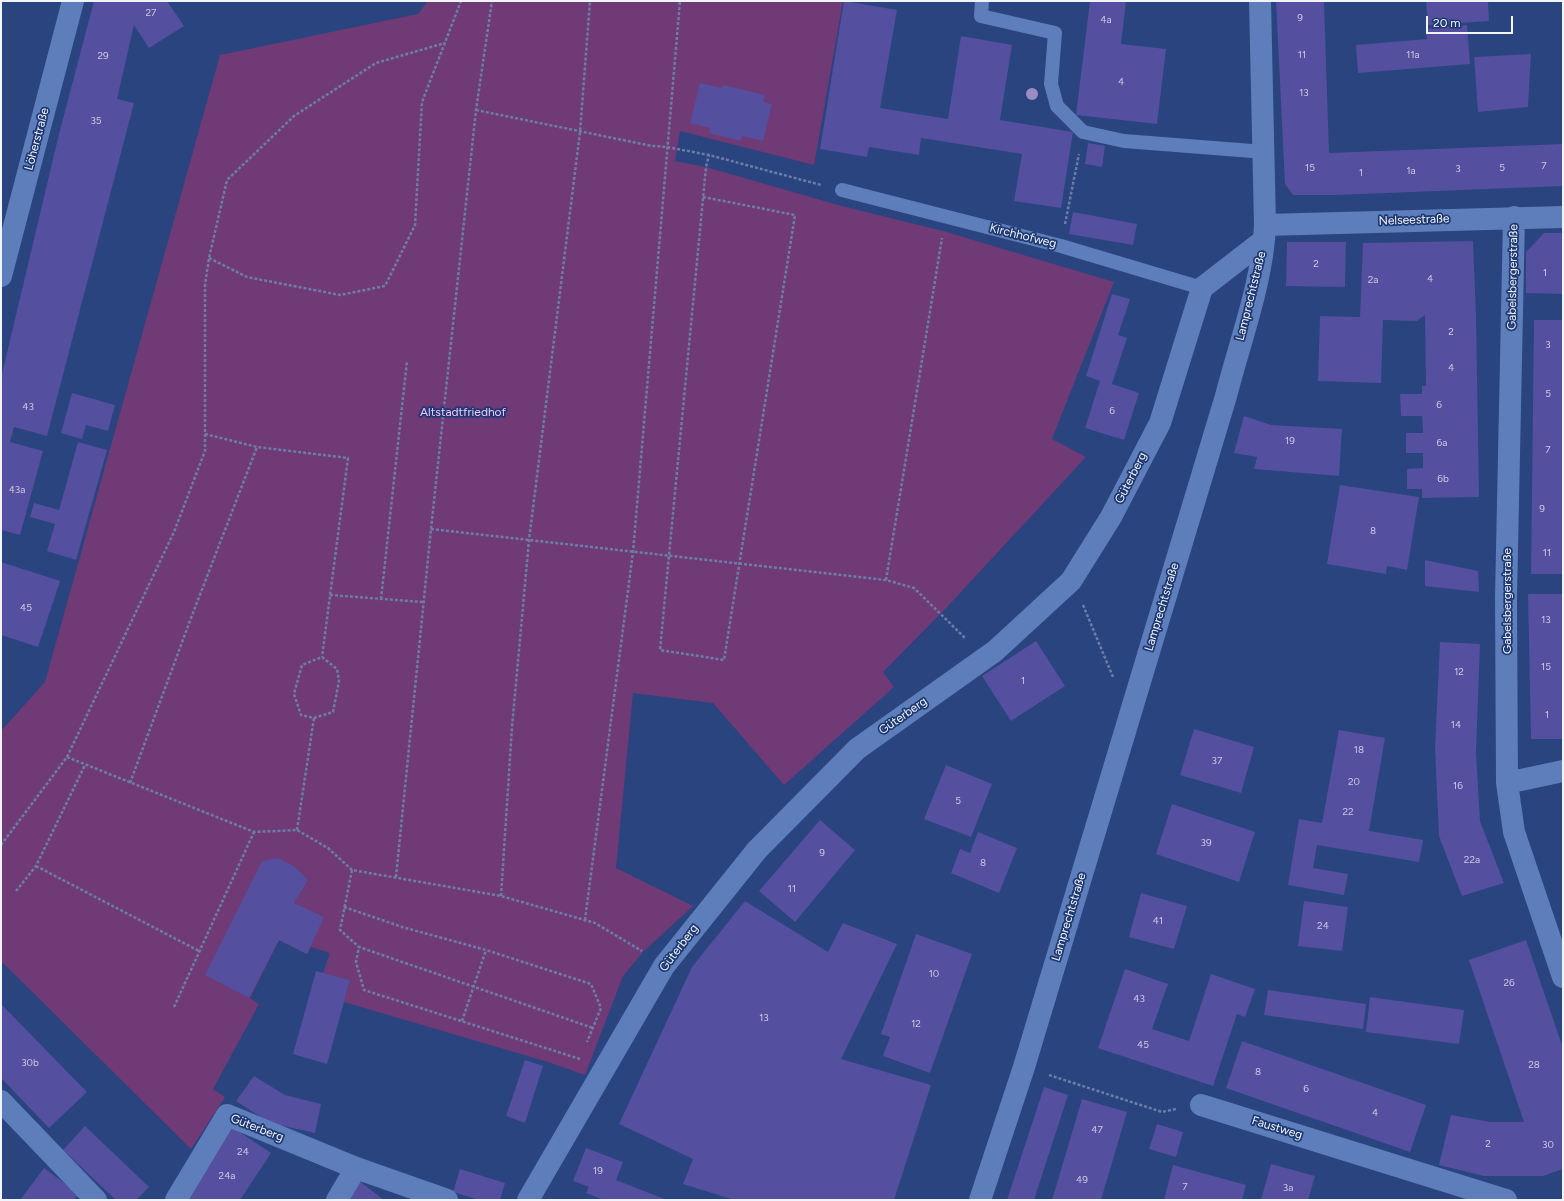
<!DOCTYPE html>
<meta charset="utf-8">
<style>
body{margin:0}
#map{position:relative;width:1564px;height:1201px;overflow:hidden;background:#29447e;font-family:Figtree,sans-serif}
canvas{display:block}
.frame{position:absolute;inset:0;border:2px solid #f1f4fb;pointer-events:none}
.scale{position:absolute;left:1426px;top:16px;width:87px;height:18px;box-sizing:border-box;border:2px solid #f1f4fb;border-top:0;padding-left:5px;font-size:12px;line-height:14px;white-space:nowrap;color:#f1f4fb;-webkit-text-stroke:3px #1e3971;paint-order:stroke}
</style>
<div id="map">
<canvas width="1564" height="1201"></canvas>
<div class="frame"></div>
<div class="scale">20 m</div>
</div>
<script>
const g = document.querySelector('canvas').getContext('2d');
g.lineJoin = 'round';
function fillPath(path, color) { g.fillStyle = color; g.fill(path, 'evenodd'); }
function trace(path, color, width, dash) { g.strokeStyle = color; g.lineWidth = width; g.lineCap = dash ? 'butt' : 'round'; g.setLineDash(dash || []); g.stroke(path); }
function drawText(font, color, halo, rows, align = 'center') {
  g.font = font + ' Figtree,sans-serif'; g.lineWidth = 3.5; g.setLineDash([]); g.textBaseline = 'middle'; g.strokeStyle = halo; g.fillStyle = color; for (const [text, x, y, turn = 0] of rows) {
    g.save(); g.translate(x, y); g.rotate((+turn || 0) * Math.PI / 180); g.textAlign = isNaN(turn) ? turn : align; if (halo) g.strokeText(text, 0, 0); g.fillText(text, 0, 0); g.restore();
  }
}
fillPath(new Path2D(`
 M428 1H843L814 165 680 131 675 161 706 167 838 205 943 231 1114 282 1052 439 1086 457 948 606 883 672 894 687 784 785 713 703 633 693 616 868 693 906 643 952 623 976 585 1075 548 1062 344 1002 350 980 323 973 330 953 311 947 307 954 279 940 250 998 259 1004 213 1089 225 1097 191 1149 1 961V731L45 682 220 55 418 14Z`), '#703a76');
fillPath(new Path2D(`
 M94 1H167L184 26 149 48 134 25 117 99 134 103 47 436 14 427 10 442 43 451 20 535 1 530V378L58 138Z
 M844 1 897 10 880 108 948 119 961 36 1012 45 1000 120 1073 132 1061 208 1014 201 1022 154 921 138 919 155 869 147 867 157 820 149Z
 M1090 1H1126L1121 44 1166 49 1157 124 1076 115Z
 M1276 1H1324L1329 153 1563 144V186L1336 195H1293L1285 184Z
 M1426 1H1488L1489 21 1428 25Z
 M1467 25 1470 64 1358 73 1356 45 1427 39 1426 29Z
 M1531 54 1528 107 1478 112 1474 57Z
 M700 83 722 88 723 85 765 95 763 102 772 104 763 141 742 136 741 141 709 133 710 128 690 123Z
 M1088 143 1105 146 1102 167 1085 164Z
 M1073 212 1137 224 1133 245 1069 234Z
 M1544 233H1563V294L1526 293V252Z
 M1473 241 1476 314 1479 497 1422 498V489H1407V469L1423 468V453H1406V433H1423L1422 416H1401L1400 394H1422V386H1426L1425 315 1417 321 1383 320 1381 383 1318 381 1320 316 1360 317 1363 243Z
 M1287 242H1346L1345 287 1286 286Z
 M1112 294 1130 299 1118 335 1127 338 1112 384 1139 393 1124 440 1085 428 1100 381 1086 376Z
 M1534 320H1563V574H1531Z
 M72 393 115 405 108 431 86 425 82 439 61 433Z
 M1244 416 1271 425 1342 429 1339 476 1254 469 1257 457 1234 453Z
 M78 442 107 450 76 560 47 551 55 524 30 517 34 503 59 510Z
 M1340 485 1419 497 1407 570 1387 566 1386 574 1327 564Z
 M1425 560 1478 571 1479 592 1425 586Z
 M1 562 60 581 38 647 1 635Z
 M1528 594H1563V739H1531Z
 M1036 641 1065 686 1011 721 982 676Z
 M1440 642 1480 644 1476 752 1480 821 1504 883 1462 896 1439 836 1435 748Z
 M1194 729 1254 747 1241 793 1180 775Z
 M1339 730 1385 738 1369 831 1423 840 1419 862 1317 845 1313 868 1348 874 1344 895 1288 885 1299 819 1322 823Z
 M946 765 992 784 971 837 924 819Z
 M1172 804 1255 832 1239 882 1156 854Z
 M820 820 855 850 795 922 759 891Z
 M978 832 1017 848 999 893 951 873 960 849 970 853Z
 M278 858 295 867 308 880 294 903 324 917 307 954 279 940 249 998 205 975 262 861Z
 M1141 893 1187 906 1174 949 1129 937Z
 M745 901 828 952 843 923 897 944 841 1059 931 1085 894 1200H734L683 1184 693 1159 619 1124 692 967Z
 M1304 901 1348 907 1342 951 1298 946Z
 M916 934 972 954 930 1073 883 1056 890 1037 881 1034Z
 M1526 940 1563 1048V1169L1543 1176H1484L1439 1165 1451 1115 1490 1122H1524L1469 960Z
 M1125 969 1168 984 1152 1029 1189 1041 1211 974 1255 989 1245 1017 1237 1014 1213 1086 1098 1048Z
 M316 971 350 980 327 1064 293 1054Z
 M1268 990 1366 1004 1363 1029 1264 1015Z
 M1370 997 1464 1010 1459 1044 1366 1032Z
 M1 1004 87 1092 49 1128 1 1078Z
 M1242 1041 1426 1105 1410 1152 1226 1088Z
 M525 1060 543 1066 525 1123 506 1116Z
 M254 1076 285 1095 321 1104 315 1133 270 1123 236 1101Z
 M1044 1087 1068 1095 1034 1200H1007Z
 M1082 1099 1127 1112 1101 1200H1052Z
 M1157 1124 1183 1132 1176 1157 1149 1149Z
 M85 1126 149 1187 136 1200H116L63 1150Z
 M232 1127 271 1153 240 1200H183Z
 M586 1148 623 1162 616 1180 667 1200H604L586 1193 589 1187 573 1181Z
 M1271 1164 1315 1176 1308 1200H1261Z
 M1173 1165 1246 1185 1242 1200H1164Z
 M44 1168 79 1194 74 1200H20Z
 M460 1169 505 1183 500 1200H479L453 1192Z
 M358 1180 384 1200H342Z`), '#544f9e');
trace(new Path2D(`
 M476 110 652 146 667 147 709 155 821 185
 M703 197 795 215 724 660 660 650 706 167 709 155
 M1065 224 1079 154
 M209 258 247 277 340 295 385 286 415 225 422 102 461 1
 M205 434 257 447 348 458 322 657
 M431 529 886 580 914 588 966 639
 M886 580 942 238
 M330 595 423 602
 M381 599 407 361
 M1083 605 1113 677
 M322 657 337 669 339 681 333 712 314 718 301 715 294 694 302 665Z
 M67 757 174 532 205 451V285L209 258 227 180 294 116 376 63 445 43
 M130 783 191 618 257 447
 M297 830 314 718
 M1 845 67 757 254 832 297 830 328 848 352 870 501 896 595 923 642 951
 M36 866 199 951
 M352 870 340 930 359 947
 M396 877 431 529 476 110 492 1
 M16 891 36 866 85 765
 M501 896 512 727 529 540 580 132 590 1
 M344 907 402 927 486 950 591 984 601 1008 587 1042
 M585 920 633 552 680 1
 M174 1007 254 832
 M462 1021 486 950
 M580 1059 364 990 356 962 359 947 593 1028
 M1049 1075 1162 1112 1176 1109`), '#6b7ea7', 2.5, [3, 2]);
trace(new Path2D(`
 M982 1 981 16 1055 33 1051 84 1057 106 1083 132 1124 141 1265 152
 M842 190 1061 246 1202 288`), '#5d7dbb', 14);
trace(new Path2D(`
 M1514 217 1506 597 1507 783 1514 832 1563 977
 M1265 225 1563 217
 M1507 783 1563 771
 M1 1101 96 1200
 M1201 1105 1506 1200
 M176 1200 227 1115 356 1168 447 1200
 M337 1200 356 1168
 M528 1200 664 966 757 850 857 749 995 651 1071 581 1111 517 1160 423 1202 288 1264 240
 M980 1200 1024 1067 1226 396C1240 341 1263 281 1265 225L1260 1`), '#5d7dbb', 22);
trace(new Path2D(`
 M1 276 73 1`), '#5d7dbb', 22);
g.fillStyle = '#9b8cc4';
for (const [x, y] of [
 [1032,94]
]) { g.beginPath(); g.arc(x, y, 6, 0, 2 * Math.PI); g.fill(); }
drawText('10px', '#cacbe4', null, [
 ["27",151,13],
 ["9",1300,18],
 ["4a",1106,20],
 ["11",1302,55],
 ["11a",1413,55],
 ["29",103,56],
 ["4",1121,82],
 ["13",1304,93],
 ["35",96,121],
 ["7",1544,166],
 ["15",1310,168],
 ["5",1502,168],
 ["3",1458,169],
 ["1a",1411,171],
 ["1",1361,173],
 ["2",1316,264],
 ["1",1545,273],
 ["4",1430,279],
 ["2a",1373,280],
 ["2",1451,332],
 ["3",1548,345],
 ["4",1451,368],
 ["5",1548,394],
 ["6",1439,405],
 ["43",28,407],
 ["6",1112,411],
 ["19",1290,441],
 ["6a",1442,443],
 ["7",1548,450],
 ["6b",1443,479],
 ["43a",17,490],
 ["9",1542,509],
 ["8",1373,531],
 ["11",1547,553],
 ["45",26,608],
 ["13",1546,620],
 ["15",1546,667],
 ["12",1459,672],
 ["1",1023,681],
 ["1",1547,715],
 ["14",1456,725],
 ["18",1359,750],
 ["37",1217,761],
 ["20",1354,782],
 ["16",1458,786],
 ["5",958,801],
 ["22",1348,812],
 ["39",1206,843],
 ["9",822,853],
 ["22a",1472,860],
 ["8",983,863],
 ["11",792,889],
 ["41",1158,921],
 ["24",1323,926],
 ["10",934,974],
 ["26",1509,983],
 ["43",1139,999],
 ["13",764,1018],
 ["12",916,1024],
 ["45",1143,1045],
 ["30b",30,1063],
 ["28",1534,1065],
 ["8",1258,1072],
 ["6",1306,1089],
 ["4",1375,1113],
 ["47",1097,1130],
 ["2",1488,1144],
 ["30",1548,1145],
 ["24",243,1152],
 ["19",598,1171],
 ["24a",227,1176],
 ["49",1082,1180],
 ["7",1185,1187],
 ["3a",1288,1188]
]);
drawText('12px', '#f1f4fb', '#1e3971', [
 ["Löherstraße",37,139,-75],
 ["Nelseestraße",1414,220,-2],
 ["Kirchhofweg",1023,236,14],
 ["Gabelsbergerstraße",1513,277,-89],
 ["Lamprechtstraße",1251,296,-76],
 ["Güterberg",1131,478,-63],
 ["Gabelsbergerstraße",1507,601,-90],
 ["Lamprechtstraße",1162,607,-73],
 ["Güterberg",903,716,-35],
 ["Lamprechtstraße",1069,917,-73],
 ["Güterberg",679,948,-53],
 ["Güterberg",257,1128,21],
 ["Faustweg",1277,1128,17]
]);
drawText('12px', '#f9c6fe', '#1e3971', [
 ["Altstadtfriedhof",463,412]
]);
</script>
